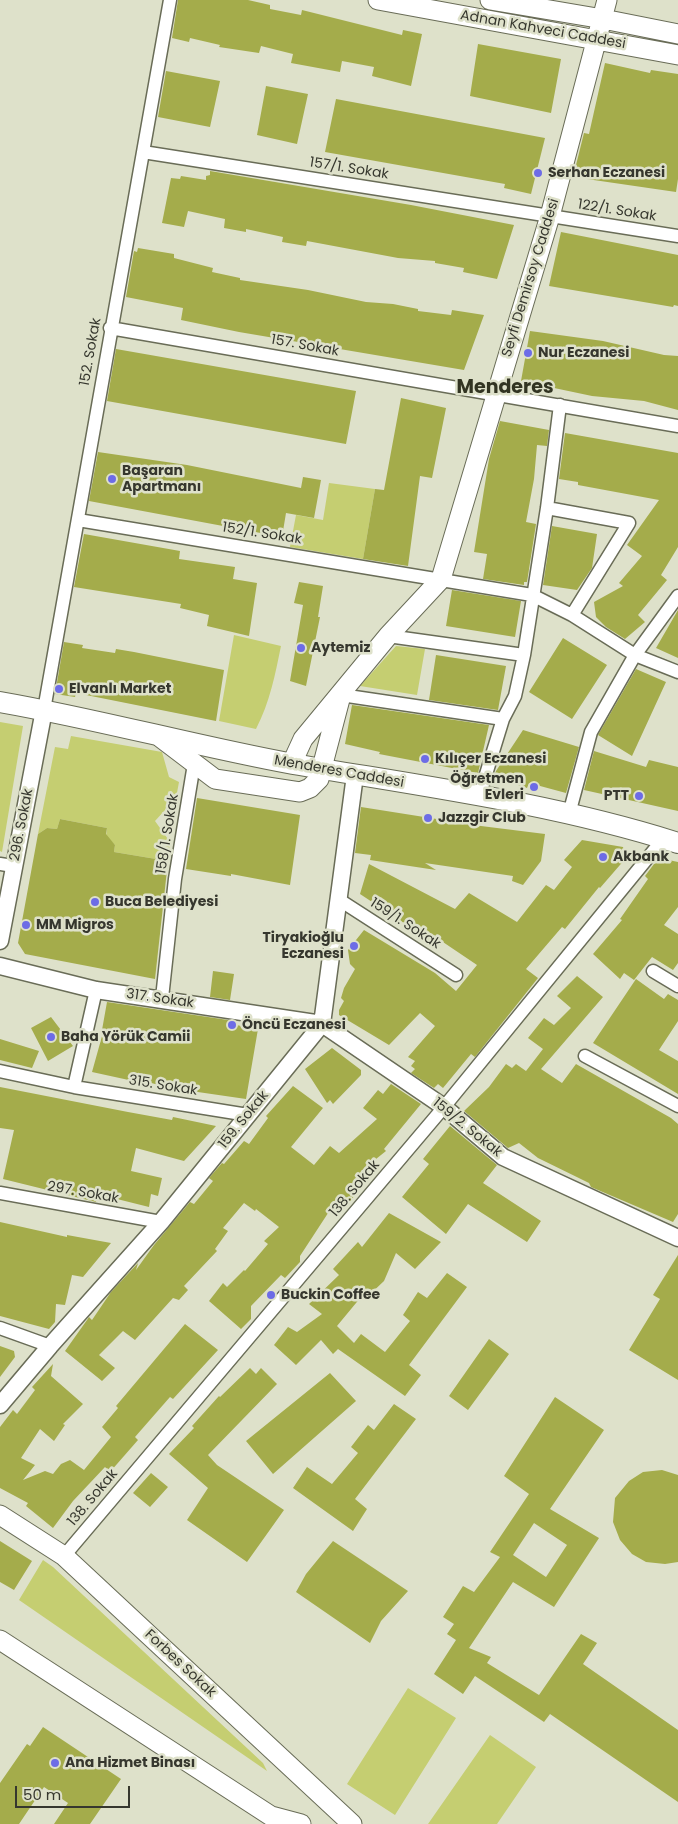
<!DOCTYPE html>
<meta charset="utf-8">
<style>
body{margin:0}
#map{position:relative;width:678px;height:1824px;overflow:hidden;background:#dee1ca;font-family:Poppins,sans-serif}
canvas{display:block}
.scale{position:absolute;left:15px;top:1786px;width:115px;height:22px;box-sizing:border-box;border:2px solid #36372e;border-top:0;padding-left:6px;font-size:15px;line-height:18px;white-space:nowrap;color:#36372e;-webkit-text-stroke:4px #dee1ca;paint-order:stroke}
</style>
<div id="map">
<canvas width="678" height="1824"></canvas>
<div class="scale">50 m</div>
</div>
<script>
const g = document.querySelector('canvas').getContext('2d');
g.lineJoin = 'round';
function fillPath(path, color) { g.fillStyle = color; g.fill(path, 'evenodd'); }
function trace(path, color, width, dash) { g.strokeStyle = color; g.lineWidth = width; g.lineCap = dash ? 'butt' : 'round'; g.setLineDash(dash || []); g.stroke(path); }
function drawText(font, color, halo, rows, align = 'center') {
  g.font = font + ' Poppins,sans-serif'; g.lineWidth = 5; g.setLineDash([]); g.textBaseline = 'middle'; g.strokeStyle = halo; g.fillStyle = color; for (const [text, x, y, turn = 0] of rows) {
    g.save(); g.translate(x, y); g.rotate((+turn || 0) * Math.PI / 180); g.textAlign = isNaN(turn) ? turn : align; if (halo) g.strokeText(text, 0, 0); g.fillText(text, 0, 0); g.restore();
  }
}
fillPath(new Path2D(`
 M329 483 375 489 363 559 290 547 296 515 323 520Z
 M234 635 281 646C275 675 270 702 256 729L219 721Z
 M396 646 425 649 417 695 360 686Z
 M0 722 23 726 2 852 0 851Z
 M71 736 162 752 169 777 179 782 176 798 155 821 170 842 168 861 114 852 115 845 106 837 107 828 60 819 57 829 47 828 38 834 55 747 68 749Z
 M43 1560 53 1567 263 1763 267 1771 19 1600Z
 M408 1688 456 1718 395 1815 347 1784Z
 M490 1735 536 1767 497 1824H428Z`), '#c5ce71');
fillPath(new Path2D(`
 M178 0H248L270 5V9L301 15 302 10 402 35 403 30 422 34 411 86 372 76 374 67 342 61 340 72 291 63 293 54 261 46 259 53 219 47 220 45 190 38 189 42 172 38Z
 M478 44 561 59 551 113 470 96Z
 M605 63 650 73 651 70 678 74V179L676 192 573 177 584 133 589 134Z
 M166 71 220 81 210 127 158 117Z
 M266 86 308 94 297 144 257 135Z
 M336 99 545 138 531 194 504 188 505 184 325 152Z
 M210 171 411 205 514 225 497 279 463 272 464 268 435 263V261L398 258 307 241 306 246 282 242 283 237 246 229V232L224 228 225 219 188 211 184 227 162 223 171 178 180 179 181 176 206 180V176L210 175Z
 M561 232 678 255V306L674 305 673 307 549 286Z
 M138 248 174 254V258L213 268 212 272 240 278V280L308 290 366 302 393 304 418 309V311L451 315 452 310 484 315 464 370 239 332 181 320 183 308 126 297 134 251 137 252Z
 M530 331 603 341 664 355 678 356V410L644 401 592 396 521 381Z
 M116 349 356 391 346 444 107 401Z
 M401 398 446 408 432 478 420 476 408 566 363 559 375 489 384 490Z
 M500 421 549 430 547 446 537 445 534 479 526 522 536 524 527 582H524V585L483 579 487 554 474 552 489 459Z
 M565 433 678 453V547L661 575 667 580 638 615 645 622 625 639 606 627 596 617 594 602 623 586 619 583 642 556 627 545 659 500 578 485V482L559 479Z
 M98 452 187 465 301 488 303 477 321 480 314 518 286 513 282 537 89 501Z
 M552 526 597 534 592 568 577 590 543 585Z
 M84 534 180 551 179 559 235 567 233 579 257 583 249 636 207 626 209 615 180 608 181 604 74 587Z
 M299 582 323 586 318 617H320L306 686 290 681 303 605 294 603Z
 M452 590 521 601 515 637 446 626Z
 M678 610V658L656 648Z
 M563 638 607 665 572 719 529 692Z
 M64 642 83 645 82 648 115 653 116 649 134 652 224 670 216 721 76 693 75 697 55 694Z
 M436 655 506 666 498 710 429 700Z
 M636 669 666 682 632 756 598 735Z
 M352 705 489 725 478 773 379 754 380 752 345 744Z
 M523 730 579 747 566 793 529 783 527 788 494 777 496 771Z
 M594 751 646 767 649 760 678 767V811L584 790Z
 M197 798 300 815 290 885 231 874V876L186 869Z
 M361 807 481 826 545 834 541 861 523 885 512 881 513 876 425 863 436 870 370 860 371 855 355 853Z
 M60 819 107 828 106 834 115 845 114 852 168 861 155 979 25 954 18 943 38 834 47 828 57 829Z
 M582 840 623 847 626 858 600 888 599 887 565 929 562 927 526 969 538 978 475 1057 471 1054 443 1088 438 1084 434 1088 411 1073 415 1069 411 1066 415 1061 408 1057 435 1026 420 1013 389 1045 339 1015V1010L344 1001 341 998 344 988 355 969 350 964 348 950 364 930 435 973 456 991 477 965 434 936 430 942 415 932 416 931 360 894 369 864 455 909 469 893 517 922 546 885 554 890 572 867 564 860Z
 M664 859 678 862V907L664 925 678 934V963L673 970 652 957 634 980 624 973 620 979 593 954 622 920 620 919 648 879 645 876 654 864Z
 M213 971 234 974 230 1000 210 997Z
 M577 976 603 997 541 1069 562 1083 576 1064 671 1118 678 1124V1214L673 1222 591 1187 589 1183 538 1158 519 1143 508 1148 464 1111 489 1087 506 1064 512 1068 516 1064 526 1071 543 1049 528 1038 544 1018 554 1025 571 1008 557 996Z
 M636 979 664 999 668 994 678 1000V1021L659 1050 678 1061V1094L593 1043Z
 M107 1002 228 1020 236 1022V1025L258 1029 246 1099 184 1090 183 1092 148 1082 147 1084 92 1072 104 1029 102 1030Z
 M51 1017 73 1046 48 1061 31 1028Z
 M0 1039 39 1051 32 1068 0 1060Z
 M332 1048 361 1070V1075L333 1104 330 1100 327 1103 305 1069Z
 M391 1084 421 1104 384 1149 386 1151 361 1171 369 1177 340 1214 332 1207 300 1256V1262L285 1278 281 1275 251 1306V1319L241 1329 209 1301 223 1283 227 1287 244 1270 245 1271 268 1244 264 1241 279 1227 256 1209 255 1211 244 1203 223 1228 228 1231 215 1249 217 1251 184 1286 188 1290 179 1300 173 1298 135 1340 123 1331 99 1355 115 1368 102 1381 65 1351 87 1320 89 1317 92 1320 111 1292 138 1263 136 1270 154 1245 190 1202 194 1204 213 1181 209 1178 222 1163 224 1164 244 1141 249 1144 268 1118 266 1116 293 1086 323 1108 291 1147 314 1165 330 1146 339 1153 377 1119 363 1108 378 1090 383 1094Z
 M0 1087 128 1112 172 1120 173 1117 216 1126 184 1161 136 1148 131 1171 162 1178 158 1196 151 1194 149 1207 97 1194 96 1202 3 1179 14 1130 0 1128Z
 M450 1126 497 1165 483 1183 541 1221 527 1242 468 1204 446 1234 402 1197 429 1164 423 1159Z
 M389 1213 441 1242 415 1269 396 1253 384 1281 364 1300 361 1297 337 1326 354 1343 361 1334 385 1352 410 1321 403 1315 418 1292 427 1298 447 1273 467 1287 409 1365 421 1375 405 1396 338 1349 333 1354 321 1340 296 1365 274 1345 288 1327 297 1332 322 1314 309 1304 339 1275 333 1269 358 1242 362 1247Z
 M0 1222 67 1237V1235L111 1243 83 1277 72 1275 65 1305 56 1304 55 1322 49 1329 0 1316Z
 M678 1255V1380L629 1350 660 1299 653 1295Z
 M185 1324 218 1350 173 1399 170 1397 135 1437 138 1440 110 1472 105 1467 73 1501 53 1528 26 1506 28 1503 0 1488V1427L13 1410 17 1414 35 1390 32 1387 53 1364 51 1376 83 1404 63 1424 65 1425 54 1441 40 1429 21 1458 35 1465 23 1480 45 1471 53 1474 61 1464 70 1460 84 1470 111 1437 102 1427 118 1408 116 1406Z
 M489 1339 509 1354 468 1410 449 1396Z
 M0 1346 14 1351 15 1357 0 1377Z
 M250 1368 256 1374 261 1368 277 1384 208 1455 217 1465 284 1510 247 1562 187 1520 208 1488 169 1454 194 1428 192 1426 219 1396 220 1397Z
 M330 1373 356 1401 273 1474 246 1441Z
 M555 1397 604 1430 550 1509 599 1538 554 1607 513 1582 469 1648 491 1657 487 1663 539 1695 581 1634 597 1643 583 1664 678 1730V1802L550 1714 544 1722 475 1676 463 1694 434 1674 456 1640 447 1634 454 1624 443 1617 463 1586 474 1592 500 1557 490 1552 529 1494 504 1476ZM534 1523 567 1545 546 1577 513 1555Z
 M394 1404 416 1419 355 1499 367 1509 353 1531 293 1488 307 1467 332 1484 358 1453 351 1447 368 1425 374 1430Z
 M662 1470 678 1475V1562L665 1564 646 1562 632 1554 620 1540 613 1522 615 1498 629 1481 643 1472Z
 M151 1473 168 1487 150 1507 133 1493Z
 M0 1541 32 1561 14 1590 0 1582Z
 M333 1541 408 1591 381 1621 370 1643 296 1592 306 1574Z
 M43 1727 121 1779 90 1824H54L68 1803 44 1787 19 1824H0V1783L27 1744 30 1746Z`), '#a4ac4b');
const minor = new Path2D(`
 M143 152 678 236
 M110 328 678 426
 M547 508 629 523 572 615
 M78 520 532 595 572 615 635 655 678 672
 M388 636 524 655
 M341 695 503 719
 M44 710 170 0
 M479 797 503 719 515 696 524 655 547 508 560 405
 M569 814 591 732 635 655 678 596
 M0 864 13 866
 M338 899 456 975
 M653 971 678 986
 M162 998 175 879 194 764
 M585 1056 678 1106
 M0 1071 74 1087 248 1115
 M74 1087 96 990
 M0 1193 161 1222
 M0 1328 50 1346
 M64 1556 444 1107 664 838`);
const tertiary = new Path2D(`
 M0 941 44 710
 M0 966 96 990 322 1024 444 1107 503 1157 678 1238
 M0 1405 50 1346 161 1222 322 1024 355 775`);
const secondary = new Path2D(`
 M378 0 678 55
 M490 0 603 19 678 34
 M161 738 215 779 300 792 310 788 319 779 340 699
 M292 763 303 739 388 636 441 579 550 216 607 0
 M0 1515 64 1556 352 1824
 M0 1640 271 1816 301 1824`);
const primary = new Path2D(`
 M0 702C98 719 195 746 293 764 421 786 553 803 678 843`);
trace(minor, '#696c57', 15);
trace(tertiary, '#696c57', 19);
trace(secondary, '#696c57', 21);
trace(primary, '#696c57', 22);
trace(minor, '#fff', 12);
trace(tertiary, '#fff', 16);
trace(secondary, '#fff', 19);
trace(primary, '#fff', 20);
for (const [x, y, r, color] of [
 [538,173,5,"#6d6ce6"],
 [528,353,5,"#6d6ce6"],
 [112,479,5,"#6d6ce6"],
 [301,648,5,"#6d6ce6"],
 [59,689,5,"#6d6ce6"],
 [425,759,5,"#6d6ce6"],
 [534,787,5,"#6d6ce6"],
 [639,796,5,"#6d6ce6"],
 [428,818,5,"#6d6ce6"],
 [603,857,5,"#6d6ce6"],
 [95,902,5,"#6d6ce6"],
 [26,925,5,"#6d6ce6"],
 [354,946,5,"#6d6ce6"],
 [232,1025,5,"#6d6ce6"],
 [51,1037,5,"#6d6ce6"],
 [271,1295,5,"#6d6ce6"],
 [55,1763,5,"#6d6ce6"]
]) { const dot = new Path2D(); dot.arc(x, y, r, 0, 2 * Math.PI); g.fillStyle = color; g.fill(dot); trace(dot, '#dee1ca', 2); }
drawText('14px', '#36372e', '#dee1ca', [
 ["Adnan Kahveci Caddesi",543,30,10],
 ["157/1. Sokak",349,169,9],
 ["122/1. Sokak",617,211,9],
 ["Seyfi Demirsoy Caddesi",531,278,-73],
 ["157. Sokak",305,346,10],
 ["152. Sokak",91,352,-80],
 ["152/1. Sokak",262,534,9],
 ["Menderes Caddesi",339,772,10],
 ["296. Sokak",22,825,-79],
 ["158/1. Sokak",168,834,-81],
 ["159/1. Sokak",405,924,33],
 ["317. Sokak",160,999,8],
 ["315. Sokak",163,1086,9],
 ["159. Sokak",244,1120,-51],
 ["159/2. Sokak",467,1128,39],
 ["138. Sokak",355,1189,-50],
 ["297. Sokak",83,1193,10],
 ["138. Sokak",93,1498,-50],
 ["Forbes Sokak",180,1664,43]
]);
drawText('bold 14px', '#36372e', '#dee1ca', [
 ["Serhan Eczanesi",548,173],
 ["Nur Eczanesi",538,353],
 ["Başaran",122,471],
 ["Apartmanı",122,487],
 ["Aytemiz",311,648],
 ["Elvanlı Market",69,689],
 ["Kılıçer Eczanesi",435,759],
 ["Öğretmen",524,779,"right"],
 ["Evleri",524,795,"right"],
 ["PTT",629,796,"right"],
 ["Jazzgir Club",438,818],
 ["Akbank",613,857],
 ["Buca Belediyesi",105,902],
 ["MM Migros",36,925],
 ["Tiryakioğlu",344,938,"right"],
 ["Eczanesi",344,954,"right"],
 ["Öncü Eczanesi",242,1025],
 ["Baha Yörük Camii",61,1037],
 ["Buckin Coffee",281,1295],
 ["Ana Hizmet Binası",65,1763]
], 'left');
drawText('bold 19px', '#323422', '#dee1ca', [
 ["Menderes",505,388]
]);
</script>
